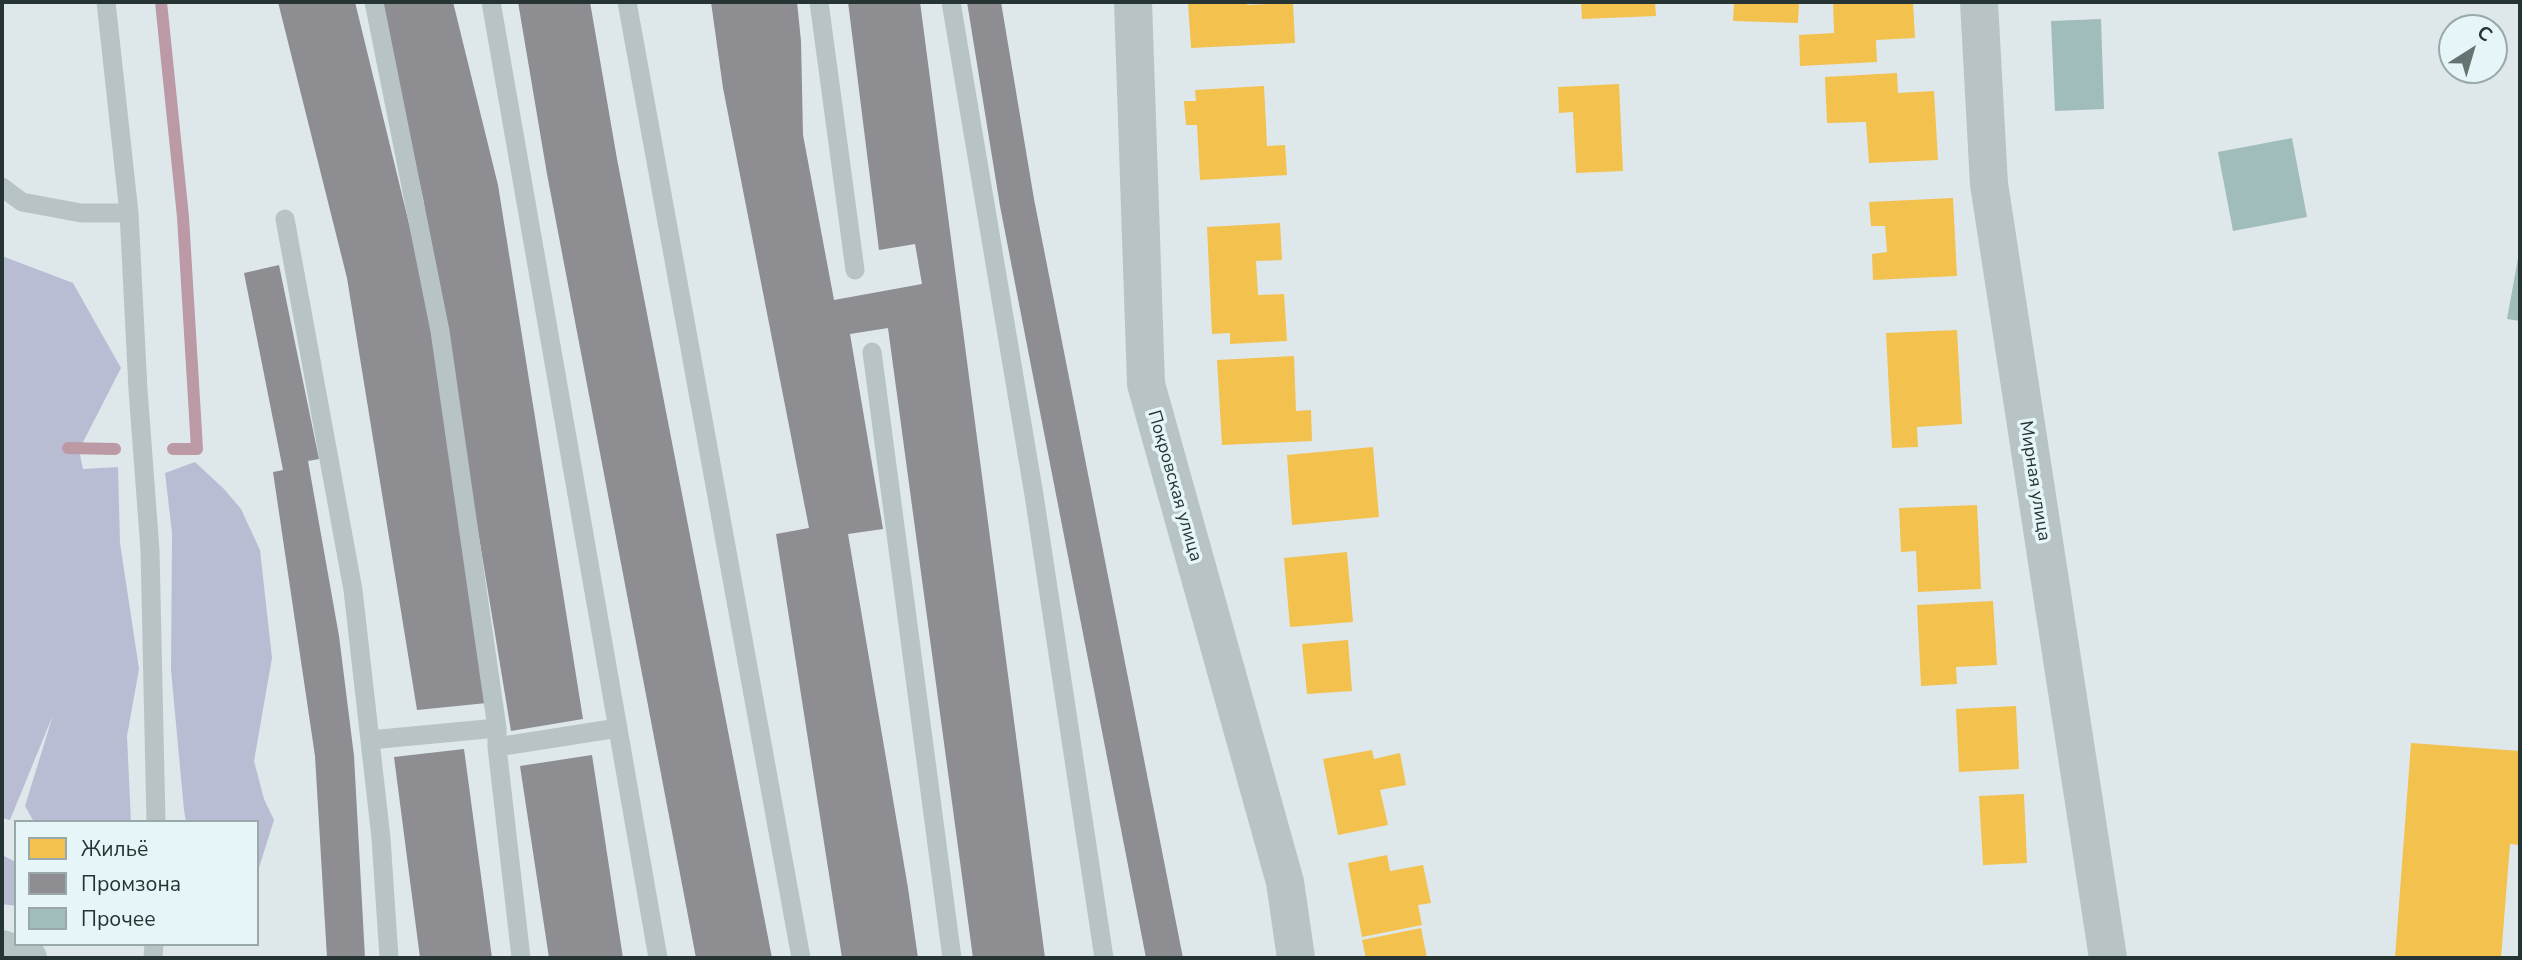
<!DOCTYPE html>
<meta charset="utf-8">
<style>
body{margin:0}
#map{position:relative;width:2522px;height:960px;overflow:hidden;background:#dee8eb;font-family:"Nunito Sans",sans-serif}
canvas{display:block}
.frame{position:absolute;inset:0;border:4px solid #263433;pointer-events:none}
.legend{position:absolute;left:14px;top:820px;width:245px;height:126px;box-sizing:border-box;background:#e5f5f8;border:2px solid #99a8a9;margin:0;padding:9px 12px;list-style:none;font-size:21px;color:#263433}
.legend li{display:flex;align-items:center;gap:14px;height:35px}
.legend b{width:35px;border:2px solid #99a8a9}
.north{position:absolute;left:2438px;top:14px;width:70px;height:70px;box-sizing:border-box;background:#e5f5f8;border:2px solid #99a8a9;border-radius:50%;rotate:37deg;font-size:19px;font-weight:700;line-height:28px;text-align:center;color:#263433}
.north::after{content:'';display:block;margin:auto;width:24px;height:32px;background:#667373;clip-path:polygon(50% 0,100% 100%,50% 72%,0 100%)}
</style>
<div id="map">
<canvas width="2522" height="960"></canvas>
<div class="frame"></div>
<ul class="legend">
<li><b style="height:19px;background:#f2c14e"></b>Жильё</li>
<li><b style="height:19px;background:#8d8d92"></b>Промзона</li>
<li><b style="height:19px;background:#a0bdbb"></b>Прочее</li>
</ul>
<div class="north">С</div>
</div>
<script>
const g = document.querySelector('canvas').getContext('2d');
g.lineJoin = 'round';
function fillPath(path, color) { g.fillStyle = color; g.fill(path, 'evenodd'); }
function trace(path, color, width, dash) { g.strokeStyle = color; g.lineWidth = width; g.lineCap = dash ? 'butt' : 'round'; g.setLineDash(dash || []); g.stroke(path); }
function drawText(font, color, halo, rows, align = 'center') {
  g.font = font + ' "Nunito Sans",sans-serif'; g.lineWidth = 7; g.setLineDash([]); g.textBaseline = 'middle'; g.strokeStyle = halo; g.fillStyle = color; for (const [text, x, y, turn = 0] of rows) {
    g.save(); g.translate(x, y); g.rotate((+turn || 0) * Math.PI / 180); g.textAlign = isNaN(turn) ? turn : align; if (halo) g.strokeText(text, 0, 0); g.fillText(text, 0, 0); g.restore();
  }
}
fillPath(new Path2D(`
 M2 256 73 283 121 368 79 450 83 469 118 467 120 543 139 669 127 736 131 822H34L25 806 53 715 10 820 2 818Z
 M195 462 224 489 241 509 260 550 272 658 254 761 264 799 274 820 257 874V822H186L184 810 171 670 172 533 165 473Z
 M2 855 16 862V906L2 904Z`), '#b8bdd3');
fillPath(new Path2D(`
 M1188 2H1247V5L1293 3 1295 43 1191 48Z
 M1581 2H1655L1656 16 1582 19Z
 M1734 2H1799L1798 23 1733 21Z
 M1833 2H1913L1915 38 1876 40 1877 62 1800 66 1799 35 1834 33Z
 M1897 73 1898 93 1934 91 1938 160 1869 163 1866 122 1827 123 1825 77Z
 M1619 84 1623 171 1576 173 1573 112 1559 113 1558 87Z
 M1264 86 1267 146 1285 145 1287 175 1200 180 1197 125H1186L1184 101H1196L1195 90Z
 M1953 198 1957 276 1873 280 1872 254 1887 252 1885 226H1871L1869 202Z
 M1280 223 1282 260 1256 261 1258 295 1284 294 1287 341 1230 344V333L1212 334 1207 227Z
 M1957 330 1962 424 1917 427 1918 447 1892 448 1886 333Z
 M1294 356 1296 411 1311 410 1312 441 1222 445 1217 360Z
 M1373 447 1379 517 1292 525 1287 455Z
 M1977 505 1981 589 1918 592 1916 551 1901 552 1899 508Z
 M1347 552 1353 622 1290 627 1284 558Z
 M1993 601 1997 665 1956 667 1957 684 1921 686 1917 605Z
 M1348 640 1352 691 1307 694 1302 644Z
 M2016 706 2019 769 1959 772 1956 709Z
 M2411 743 2520 751V845L2510 844 2501 958H2395Z
 M1372 750 1374 759 1400 753 1406 785 1380 790 1388 825 1338 835 1323 759Z
 M2024 794 2027 863 1983 865 1979 796Z
 M1387 855 1390 871 1423 865 1431 903 1418 905 1422 925 1362 937 1348 863Z
 M1421 928 1427 958H1366L1362 940Z`), '#f2c14e');
fillPath(new Path2D(`
 M278 2H355L424 285 487 703 417 710 347 278Z
 M377 2H453L498 185 583 719 511 731 423 198Z
 M518 2H590L617 159 772 958H696L547 174Z
 M711 2H797L801 41 803 135 834 300 922 284 915 244 879 250 848 2H920L1045 958H973L888 328 850 334 883 529 848 534 908 888 918 958H842L776 534 809 528 723 88Z
 M967 2H1001L1034 199 1183 958H1146L1000 206Z
 M279 265 319 459 308 461 339 636 354 756 365 958H327L315 756 273 472 283 470 244 273Z
 M464 749 492 958H420L394 757Z
 M592 755 623 958H549L520 766Z`), '#8d8d92');
trace(new Path2D(`
 M161 2 183 217 197 449H173
 M68 448 115 449`), '#bb9aa6', 12);
fillPath(new Path2D(`
 M2101 19 2104 109 2055 111 2051 21Z
 M2292 138 2307 217 2233 231 2218 152Z
 M2519 253H2520V321L2507 319Z`), '#a0bdbb');
trace(new Path2D(`
 M106 2 129 213 138 390 150 550 156 822
 M374 2 440 331 497 728V747L521 958
 M491 2 658 958
 M627 2 801 958
 M819 2 855 270
 M951 2 1034 495 1104 958
 M2 187 22 202 81 213H129
 M285 219 353 590 381 838 389 958
 M872 352 952 958
 M370 740 497 728
 M497 747 618 728
 M153 958 154 944`), '#b7c3c4', 19);
trace(new Path2D(`
 M1133 2 1146 384 1285 882 1296 958
 M1979 2 1989 184 2108 958
 M2 949 28 958`), '#b7c3c4', 38);
drawText('18px', '#263433', '#e5f5f8', [
 ["Мирная улица",2034,481,81],
 ["Покровская улица",1174,486,74]
]);
</script>
